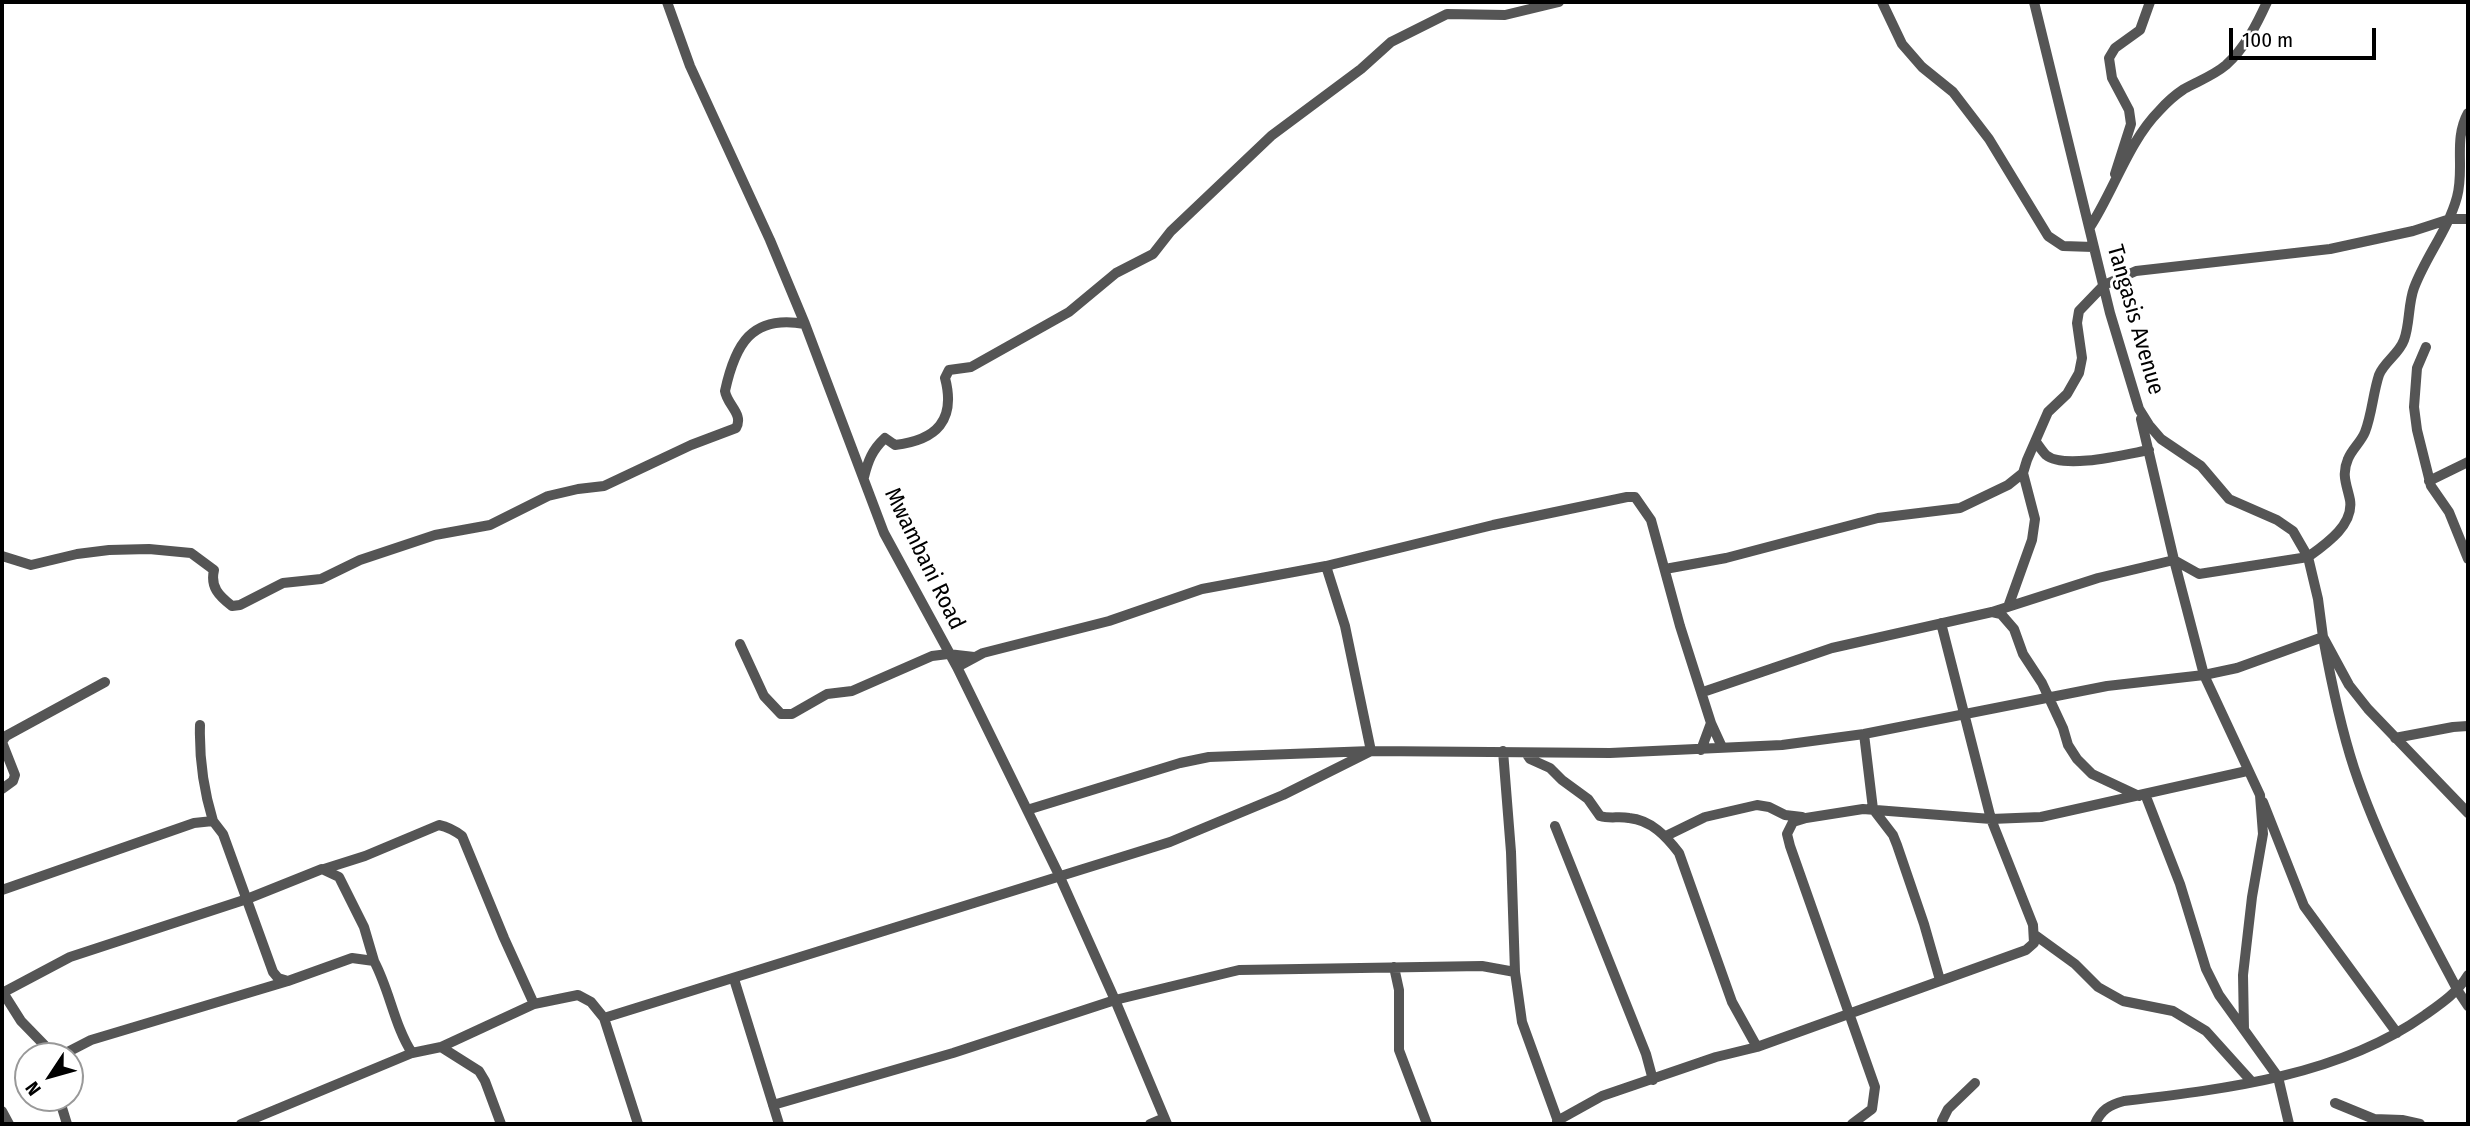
<!DOCTYPE html>
<style>
body{margin:0}
#map{position:relative;width:2470px;height:1126px;overflow:hidden;background:#fff;font-family:"Fira Sans Condensed",sans-serif}
canvas{display:block}
.frame{position:absolute;inset:0;border:4px solid #000;pointer-events:none}
.north{position:absolute;left:14px;top:1042px;width:70px;height:70px;box-sizing:border-box;background:#fff;border:2px solid #999;border-radius:50%;rotate:234deg;font-size:19px;font-weight:700;line-height:28px;text-align:center;color:#000}
.north::after{content:'';display:block;margin:auto;width:24px;height:32px;background:#000;clip-path:polygon(50% 0,100% 100%,50% 72%,0 100%)}
.scale{position:absolute;left:2229px;top:28px;width:147px;height:32px;box-sizing:border-box;border:4px solid #000;border-top:0;padding-left:9px;font-size:21px;line-height:24px;white-space:nowrap;color:#000;-webkit-text-stroke:5px #fff;paint-order:stroke}
</style>
<div id="map">
<canvas width="2470" height="1126"></canvas>
<div class="frame"></div>
<div class="north">N</div>
<div class="scale">100 m</div>
</div>
<script>
const g = document.querySelector('canvas').getContext('2d');
g.lineJoin = 'round';
function trace(path, color, width, dash) { g.strokeStyle = color; g.lineWidth = width; g.lineCap = dash ? 'butt' : 'round'; g.setLineDash(dash || []); g.stroke(path); }
function drawText(font, color, halo, rows, align = 'center') {
  g.font = font + ' "Fira Sans Condensed",sans-serif'; g.lineWidth = 6; g.setLineDash([]); g.textBaseline = 'middle'; g.strokeStyle = halo; g.fillStyle = color; for (const [text, x, y, turn = 0] of rows) {
    g.save(); g.translate(x, y); g.rotate((+turn || 0) * Math.PI / 180); g.textAlign = isNaN(turn) ? turn : align; if (halo) g.strokeText(text, 0, 0); g.fillText(text, 0, 0); g.restore();
  }
}
trace(new Path2D(`
 M667 2 690 66 770 240 805 324 884 533 957 667 1059 875 1115 1000 1167 1124
 M1882 2 1902 44 1922 67 1953 92 1989 139 2048 236 2063 246 2093 247
 M2034 2 2110 313 2139 409 2149 425 2161 439 2201 466 2229 499 2277 520 2293 531 2308 557 2318 599 2323 637 2349 685 2368 709 2468 813
 M2115 174 2131 124 2129 110 2112 78 2109 58 2115 48 2140 30 2150 2
 M2090 227C2113 192 2129 141 2159 111 2166 103 2175 95 2184 89 2198 81 2213 76 2226 65 2245 48 2257 24 2267 2
 M2426 347 2417 368 2414 407 2417 430 2431 486 2449 512 2468 559
 M2141 419 2174 560 2204 675 2260 795 2263 834 2252 897 2243 975 2244 1029
 M2036 442C2039 446 2042 451 2046 455 2064 470 2127 454 2149 450
 M864 477C868 461 872 450 885 438L895 445C937 440 956 420 945 378L949 370 971 367 1069 312 1116 273 1153 254 1171 231 1271 136 1361 69 1391 42 1447 14 1505 15 1559 2
 M2429 481 2468 462
 M2 556 31 565 77 554 109 550 149 549 191 553 214 570C210 587 219 596 232 606L240 605 283 583 321 579 360 560 435 535 490 525 548 496 578 489 604 486 691 445 736 428C744 414 727 405 725 391 735 345 751 314 805 324
 M1665 569 1726 558 1878 518 1960 508 2008 485 2023 473
 M2008 607 2032 540 2035 519 2023 473 2027 460 2048 412 2067 394 2079 373 2082 358 2077 323 2079 311 2104 285 2136 271 2330 249 2413 231 2450 219H2468
 M1992 612 2001 614 2014 629 2023 654 2042 683 2063 728 2068 745 2077 759 2092 774 2139 796
 M740 644 764 696 781 714H792L827 694 852 691 932 656 948 654 974 657
 M957 667 983 653 1109 621 1202 589 1326 566 1493 525 1627 497H1635L1651 520 1680 626 1711 723 1722 747
 M1703 692 1832 648 1992 612 2098 578 2174 560 2199 574 2308 557C2326 544 2354 525 2350 500 2347 485 2341 475 2348 459 2352 449 2361 442 2365 432 2372 414 2373 393 2379 375 2384 362 2399 354 2404 340 2410 324 2408 304 2414 288 2426 256 2448 230 2457 197 2465 168 2453 140 2468 113
 M200 725C199 759 203 788 213 821
 M1864 734 1873 809 1893 835 1897 845 1924 924 1940 980
 M2395 738 2453 727 2468 726
 M1701 750 1711 723
 M1503 751 1511 852 1515 972
 M1526 753 1530 759 1550 768 1562 780 1588 799 1600 816C1610 819 1619 816 1629 818 1651 820 1666 836 1679 853L1732 1002 1757 1047
 M2 789 13 781 15 775 2 742 6 736 105 682
 M2145 794 2180 884 2206 969 2219 995 2278 1077 2289 1124
 M2263 802 2304 906 2397 1033
 M1027 810 1180 763 1209 757 1371 751 1345 626 1326 566
 M1555 826 1646 1054 1653 1080
 M1666 836 1705 817 1757 805 1769 807 1785 815 1802 817
 M324 869 365 856 439 825C448 827 454 830 462 836L504 938 534 1004
 M2 890 194 823 213 821 223 834 273 972 278 978 288 981 352 958 374 961C390 991 394 1025 412 1053L441 1047 534 1004 578 995 591 1002 604 1018 638 1124
 M2035 935 2075 964 2098 987 2123 1001 2173 1011 2206 1031 2252 1082
 M1394 967 1399 990V1050L1427 1124
 M734 979 779 1124
 M2 991 21 1021 55 1056
 M2 993 70 957 247 899 322 869 339 877 364 927 374 961
 M604 1018 1170 842 1283 795 1371 751 1610 753 1782 745 1864 734 2107 686 2204 675 2237 668 2323 637C2331 681 2340 725 2354 768 2380 846 2420 919 2458 991L2468 1006
 M441 1047 479 1071 485 1081 501 1124
 M60 1056 91 1040 288 981
 M59 1098 67 1124
 M2335 1103 2374 1119 2402 1120 2420 1124
 M773 1105 953 1053 1115 1000 1239 970 1482 966 1515 972 1522 1022 1559 1124
 M2 1111 9 1124
 M1557 1121 1602 1096 1716 1057 1757 1047 2026 950 2034 943 2033 925 1991 819 1941 623
 M241 1124 412 1053
 M1150 1124 1164 1118
 M1852 1124 1872 1109 1875 1087 1790 846 1787 834 1793 822 1806 818 1863 809 1991 819 2041 817 2247 771
 M1943 1124 1942 1121 1948 1109 1975 1083
 M2095 1124C2101 1110 2109 1105 2124 1101 2226 1089 2339 1076 2425 1015 2442 1003 2457 993 2468 975`), '#555', 10);
drawText('23px', '#000', '#fff', [
 ["Tangasis Avenue",2135,320,74],
 ["Mwambani Road",924,559,64]
]);
</script>
